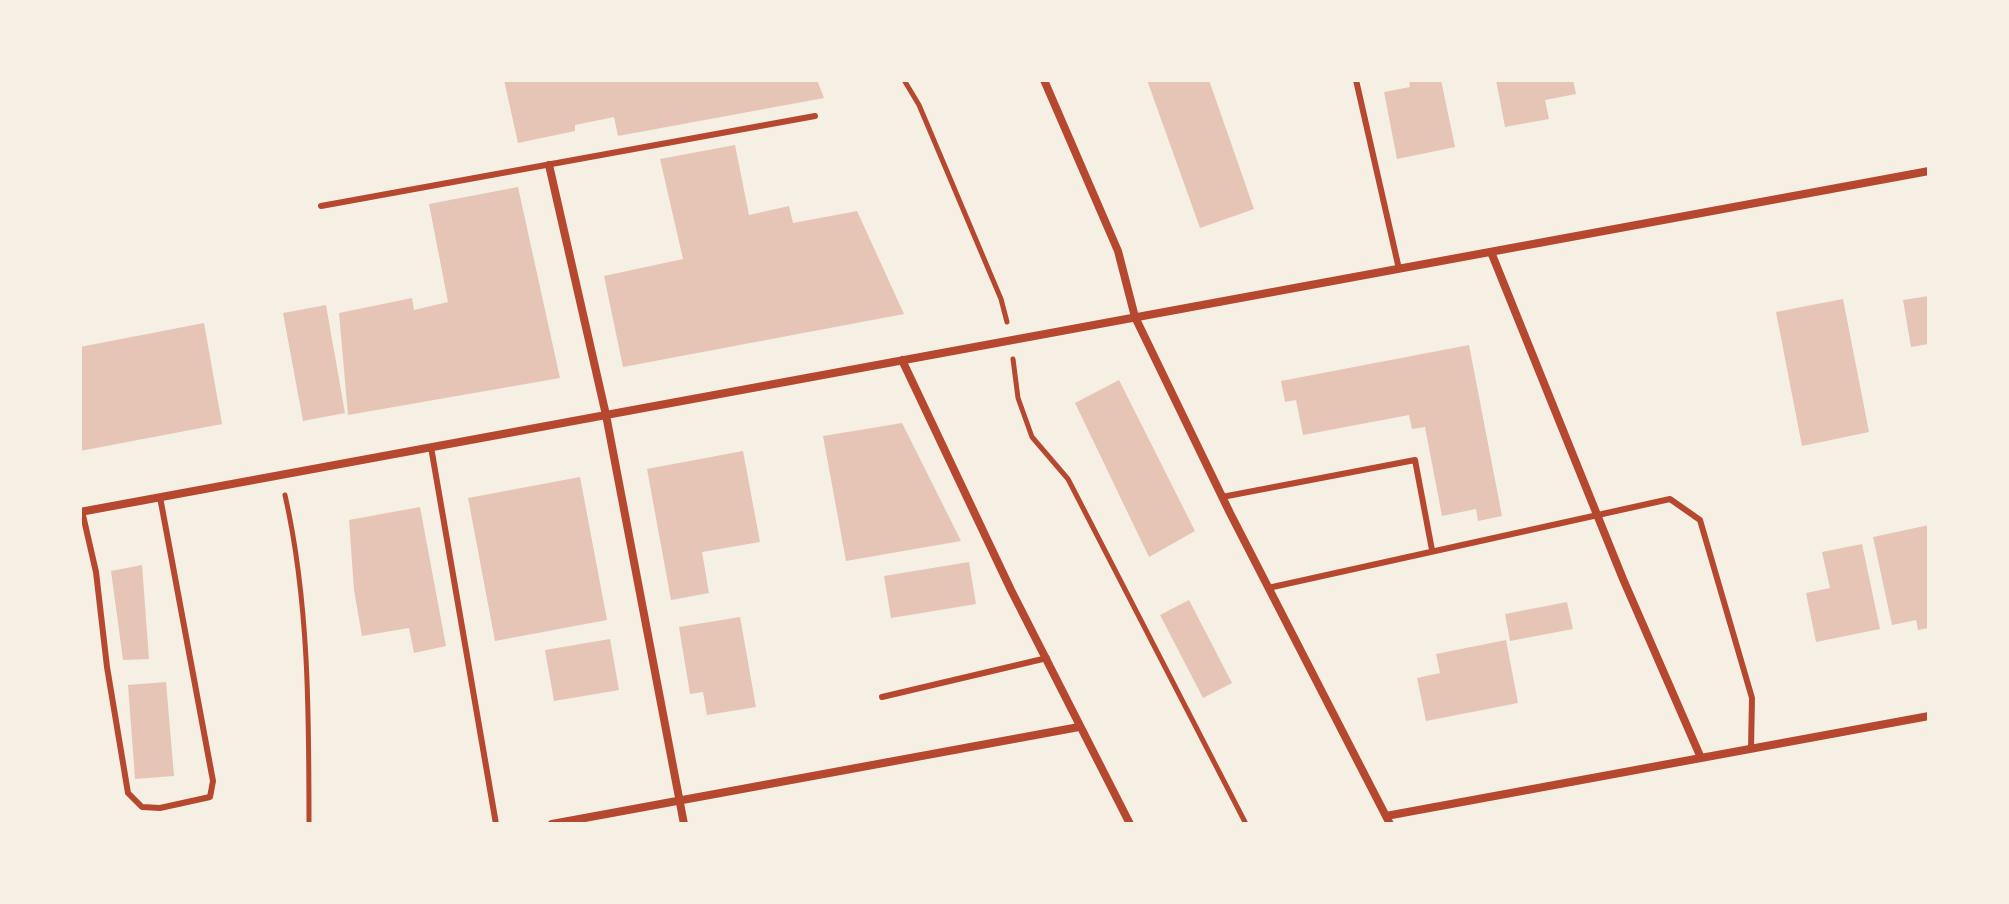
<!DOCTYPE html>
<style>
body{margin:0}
#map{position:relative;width:2009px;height:904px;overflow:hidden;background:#f6efe4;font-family:Commissioner,sans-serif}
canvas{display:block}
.frame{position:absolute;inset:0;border:82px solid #f6efe4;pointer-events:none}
</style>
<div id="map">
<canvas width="2009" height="904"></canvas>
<div class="frame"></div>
</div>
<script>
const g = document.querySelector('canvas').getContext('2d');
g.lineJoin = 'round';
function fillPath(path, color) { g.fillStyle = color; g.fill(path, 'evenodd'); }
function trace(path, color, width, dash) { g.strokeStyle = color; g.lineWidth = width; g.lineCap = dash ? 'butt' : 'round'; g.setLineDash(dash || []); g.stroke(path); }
fillPath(new Path2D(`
 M504 80H817L824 98 618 136 614 117 575 125V131L518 143Z
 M1147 80H1209L1254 209 1200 228Z
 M1409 80H1441L1455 147 1397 159 1384 92 1410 87Z
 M1496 80H1573L1576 94 1545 100 1549 119 1505 127Z
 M735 145 749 215 789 206 793 223 857 211 904 314 623 367 604 276 683 259 660 159Z
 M518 187 560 378 348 415 339 313 412 298 414 310 448 302 429 204Z
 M1929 296V344L1911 347 1903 300Z
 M1843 299 1869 432 1802 446 1776 312Z
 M326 305 345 413 303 421 283 313Z
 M204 323 222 424 80 451V347Z
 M1469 345 1502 516 1478 521 1476 509 1442 516 1425 427 1412 429 1409 415 1303 435 1296 400 1285 402 1281 381Z
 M1119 380 1195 531 1149 557 1075 403Z
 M902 423 961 541 846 561 823 436Z
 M743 451 760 542 702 552 709 593 671 600 647 469Z
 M580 477 607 620 495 641 468 498Z
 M420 507 446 646 414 653 409 628 362 636 354 590 349 520Z
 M1929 525V628L1918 630 1916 620 1892 625 1873 537Z
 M1862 544 1880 629 1816 642 1806 593 1830 588 1822 552Z
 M969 562 976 604 891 618 884 576Z
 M142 565 149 659 123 660 111 571Z
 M1189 600 1232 683 1203 698 1160 615Z
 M1567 602 1573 629 1510 641 1505 614Z
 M740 617 756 707 707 715 703 692 690 694 679 627Z
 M610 639 619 690 554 701 545 650Z
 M1506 640 1518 703 1426 721 1417 678 1440 673 1436 654Z
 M166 682 174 776 135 779 128 685Z`), '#e6c5b7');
trace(new Path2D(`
 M904 80 919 105 1001 299 1007 322
 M1013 359 1018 398 1032 437 1068 479 1246 824
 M285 495C309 601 309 715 309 824`), '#b5482f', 5);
trace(new Path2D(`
 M1356 80 1399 269
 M321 206 815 116
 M431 447 496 824
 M1222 497 1415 460 1432 550
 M82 511 96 572 107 667 128 793 142 807 160 808 210 797 213 781 160 497
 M1268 588 1670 499 1700 520 1752 698 1751 749
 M882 697 1047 658`), '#b5482f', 6);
trace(new Path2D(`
 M1044 80 1118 251 1135 317 1230 513 1390 824
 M549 165 606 415 684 824
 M1491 252 1623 579 1701 758
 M902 360 1011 590 1130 824
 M80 512 1929 171
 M1386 816 1929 716
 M552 824 1079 727`), '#b5482f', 8);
</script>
